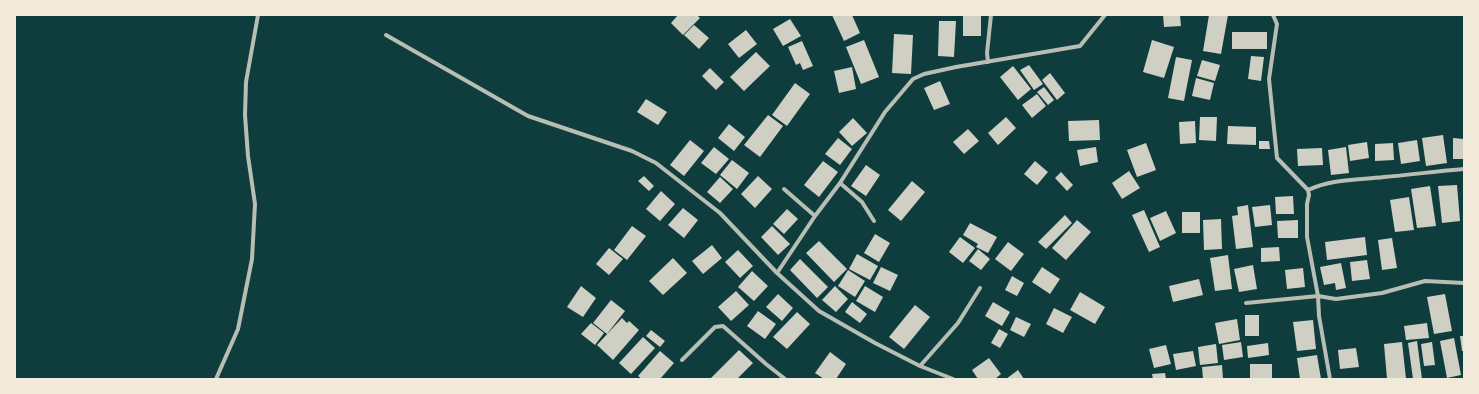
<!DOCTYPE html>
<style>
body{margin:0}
#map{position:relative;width:1479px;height:394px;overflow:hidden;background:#0f3d3e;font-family:Bitter,serif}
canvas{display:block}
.frame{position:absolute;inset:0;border:16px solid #f1e9da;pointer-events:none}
</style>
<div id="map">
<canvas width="1479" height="394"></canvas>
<div class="frame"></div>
</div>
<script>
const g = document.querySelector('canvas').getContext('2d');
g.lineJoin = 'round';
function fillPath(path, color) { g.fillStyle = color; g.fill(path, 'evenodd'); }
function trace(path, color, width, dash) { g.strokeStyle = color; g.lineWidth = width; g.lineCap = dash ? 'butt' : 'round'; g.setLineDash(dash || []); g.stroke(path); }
fillPath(new Path2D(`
 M678 15H697L700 18 683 35 671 23Z
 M832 15H852L860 33 844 41Z
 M963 15H981V36H963Z
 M1163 15H1180L1181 26 1164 27Z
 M1209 15H1228L1221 54 1203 51Z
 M790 19 801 36 783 46 773 29Z
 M939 21H956L954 57 938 56Z
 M694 25 709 38 699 49 684 35Z
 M746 30 757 44 739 58 728 44Z
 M1232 32H1267V49H1232Z
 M894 34 913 35 911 74 892 73Z
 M864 40 879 77 861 84 846 47Z
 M1152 40 1174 47 1164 78 1143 72Z
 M802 41 813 66 803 70 800 63 796 65 788 47Z
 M756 52 770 66 744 91 730 77Z
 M1251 56 1264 57 1261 81 1248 79Z
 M1176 57 1192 60 1184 101 1168 98Z
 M1202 60 1220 65 1215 81 1197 76Z
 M1029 65 1043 84 1034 90 1020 70Z
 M1013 66 1031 89 1018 100 1000 77Z
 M852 67 856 89 839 93 834 71Z
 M710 68 724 82 716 90 702 76Z
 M1050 73 1065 93 1057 100 1042 80Z
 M1196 78 1214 83 1210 100 1192 96Z
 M940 81 950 104 934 110 924 88Z
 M795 83 810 94 787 126 772 115Z
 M1044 87 1054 100 1048 105 1037 92Z
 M1037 94 1046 106 1032 118 1022 105Z
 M646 99 667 112 658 125 637 112Z
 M768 115 783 126 760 157 744 145Z
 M1006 117 1016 128 998 145 988 133Z
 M1200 117H1217L1216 141 1199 140Z
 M853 118 867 133 852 146 839 132Z
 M1099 120 1100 140 1069 141 1068 121Z
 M1195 121 1196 143 1180 144 1179 122Z
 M729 124 745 137 734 151 718 138Z
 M1228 126 1256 127V145L1227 144Z
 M968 129 979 141 964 154 953 142Z
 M1443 135 1447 163 1426 166 1422 138Z
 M838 138 852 149 840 165 825 154Z
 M1453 138 1464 139V159H1453Z
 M690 140 704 151 684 176 670 165Z
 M1417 140 1420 161 1401 164 1398 143Z
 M1259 141H1269L1270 149H1259Z
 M1367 142 1369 158 1350 161 1348 145Z
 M1146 143 1156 170 1137 177 1127 150Z
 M1393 143 1394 160 1375 161V144Z
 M714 147 729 159 716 174 701 163Z
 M1096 147 1098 162 1080 166 1077 150Z
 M1346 147 1349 173 1331 175 1328 150Z
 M1322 148 1323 165 1298 166 1297 149Z
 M732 160 749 173 737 189 720 175Z
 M823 161 838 172 819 197 804 185Z
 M1035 161 1048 172 1037 185 1024 174Z
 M866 165 880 175 866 196 851 186Z
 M1129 171 1140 188 1122 199 1112 183Z
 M1061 172 1073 185 1067 191 1055 178Z
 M644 176 654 186 649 191 638 181Z
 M758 176 772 189 755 208 741 194Z
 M720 177 733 189 720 203 707 192Z
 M912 181 925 192 901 221 888 210Z
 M1457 185 1460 221 1442 223 1438 186Z
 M1430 186 1436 226 1417 228 1411 189Z
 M661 191 675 204 660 221 646 209Z
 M1293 196 1294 214H1276L1275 197Z
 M1409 197 1414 230 1395 232 1390 200Z
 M1248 205 1253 247 1236 249 1232 216 1238 215 1237 207Z
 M1270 205 1272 225 1255 227 1252 207Z
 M683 208 698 220 684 238 668 225Z
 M787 209 798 219 784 234 773 224Z
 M1144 210 1160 247 1149 252 1132 215Z
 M1166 211 1176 233 1160 241 1150 218Z
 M1182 212H1200V233H1182Z
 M1065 215 1072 223 1046 249 1038 242Z
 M1221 219 1222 249 1204 250 1203 220Z
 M1077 220 1091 232 1066 260 1052 248Z
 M1298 220V238H1278L1277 221Z
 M970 223 997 237 988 253 976 247 978 244 963 235Z
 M632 226 646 236 627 260 614 250Z
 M772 226 790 244 778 255 761 237Z
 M875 234 890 243 879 262 864 253Z
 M960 237 975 248 963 263 949 252Z
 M1365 237 1367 255 1327 260 1325 242Z
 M1392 238 1397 268 1382 270 1378 240Z
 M819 241 847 269 834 282 806 253Z
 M1008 242 1024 254 1011 271 995 259Z
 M712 245 722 258 703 274 692 261Z
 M1279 247 1280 261 1261 262V248Z
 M609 248 623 259 609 275 596 264Z
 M978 249 990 259 981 270 969 261Z
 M738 250 753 266 740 278 725 262Z
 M857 254 878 266 870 280 849 269Z
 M1228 255 1232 289 1215 291 1210 258Z
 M673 258 687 273 663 295 649 281Z
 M800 259 828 287 817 298 790 270Z
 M1367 260 1370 279 1352 281 1350 262Z
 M1341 263 1346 288 1336 290 1335 283 1324 285 1320 267Z
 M1253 265 1257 289 1239 292 1234 269Z
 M881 267 898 275 890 291 873 283Z
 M1042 267 1060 279 1050 294 1032 282Z
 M1303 268 1305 287 1287 289 1285 270Z
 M848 270 865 281 855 297 838 286Z
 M752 271 768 286 754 301 738 287Z
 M1012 276 1024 283 1017 296 1005 290Z
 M1199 279 1203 295 1173 302 1169 286Z
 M581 286 596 298 583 317 567 307Z
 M835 286 848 299 836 312 822 300Z
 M865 286 883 297 875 312 856 301Z
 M736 291 749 305 731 321 718 307Z
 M1080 292 1105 307 1095 324 1070 310Z
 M778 294 793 308 782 321 766 307Z
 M1445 294 1452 331 1434 334 1427 297Z
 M611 300 625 311 607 334 593 323Z
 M852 302 867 314 860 323 845 312Z
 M993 302 1010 312 1002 326 985 316Z
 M915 305 930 317 904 349 889 337Z
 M1054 308 1072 317 1063 333 1046 324Z
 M758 311 776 324 765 339 747 326Z
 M797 312 810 324 787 349 773 337Z
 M1245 315H1259V336H1245Z
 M1016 317 1031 324 1024 337 1010 330Z
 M622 318 627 323 629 321 639 330 613 360 597 345Z
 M1237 319 1240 340 1219 344 1215 323Z
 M1313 320 1316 349 1297 351 1293 322Z
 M591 323 604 333 595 345 581 334Z
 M1427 323 1429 338 1406 340 1404 326Z
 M999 329 1008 334 1000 348 991 343Z
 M651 330 665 341 660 347 646 336Z
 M1460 336H1464V351H1462Z
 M643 337 655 348 631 374 619 363Z
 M1454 338 1461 375 1447 378 1440 341Z
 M1417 341 1422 379H1413L1408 343Z
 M1241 342 1243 357 1224 360 1222 345Z
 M1402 342 1406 379H1387L1384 344Z
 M1432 342 1435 365 1424 366 1421 344Z
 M1268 343 1269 355 1248 358 1247 346Z
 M1216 344 1218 363 1200 365 1198 347Z
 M1166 345 1171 364 1154 368 1149 349Z
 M1356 348 1359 367 1340 369 1338 350Z
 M739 350 753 363 737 379H712L711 378Z
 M660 351 674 363 660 379H642L638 376Z
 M1193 351 1196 366 1176 370 1173 354Z
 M830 352 846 364 836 379H824L815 373Z
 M1317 355 1321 379H1300L1297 358Z
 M989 358 1001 374 995 379H978L972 370Z
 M1250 364H1272V379H1250Z
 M1222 365 1223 379H1203L1202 367Z
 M1018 370 1024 379H1006Z
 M1165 373 1166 379H1153L1152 374Z`), '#cfcfc3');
trace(new Path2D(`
 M1273 15 1277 24 1269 79 1277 158 1308 190
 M386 35 528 116 632 151 656 163 720 213 777 273 819 311 875 343 920 366 953 379
 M988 62 987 53 991 15
 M840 183 862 202 874 221
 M784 189 815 216
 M777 273 815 216 840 183 885 112 913 79 924 74 956 67 1080 46 1105 15
 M1246 303 1318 296 1336 299 1382 293 1425 281 1464 283
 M682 360 715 327 723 326 766 364 785 379
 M920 366 958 323 980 288
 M216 379 238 329 252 259 255 204 248 156 245 115 246 82 258 15
 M1330 379 1319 316 1318 296 1307 237V204L1309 195 1308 190C1332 179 1357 180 1384 177 1410 175 1437 171 1464 169`), '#b8beb3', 4);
</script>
